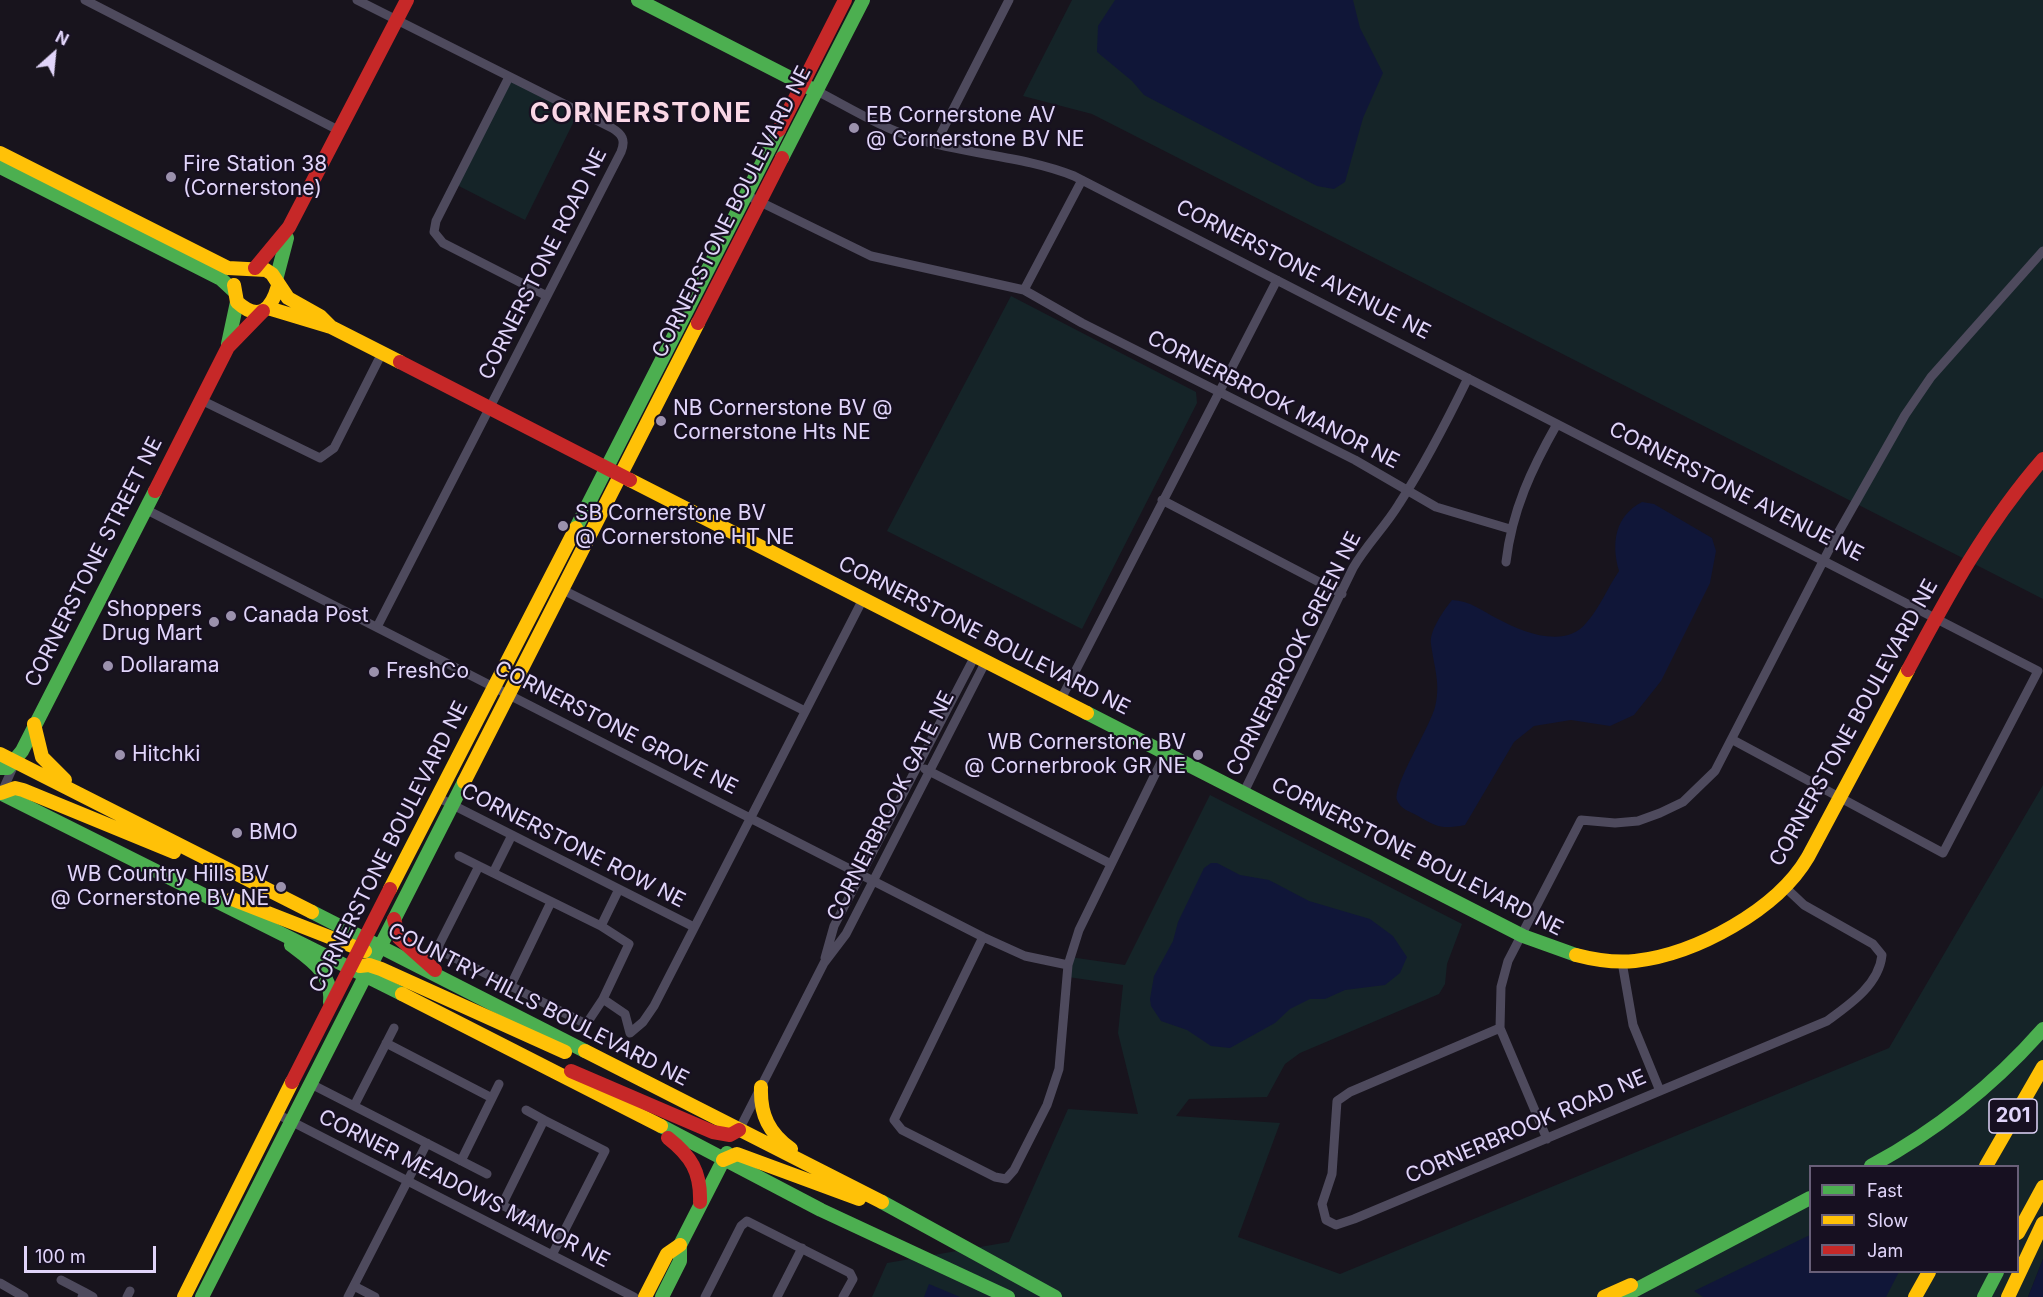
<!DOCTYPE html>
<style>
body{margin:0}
#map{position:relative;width:2043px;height:1297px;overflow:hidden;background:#18141d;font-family:Inter,sans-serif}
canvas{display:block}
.legend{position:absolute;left:1809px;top:1165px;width:210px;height:108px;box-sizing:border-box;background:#171021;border:2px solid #685f78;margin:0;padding:8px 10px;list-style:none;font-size:18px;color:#e1d5fa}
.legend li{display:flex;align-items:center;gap:12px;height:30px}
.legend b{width:30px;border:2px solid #685f78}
.north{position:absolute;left:24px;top:24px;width:60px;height:60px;-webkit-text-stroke:4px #171021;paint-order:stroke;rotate:27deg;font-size:16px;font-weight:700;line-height:24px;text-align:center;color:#e1d5fa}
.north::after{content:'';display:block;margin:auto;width:21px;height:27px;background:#e1d5fa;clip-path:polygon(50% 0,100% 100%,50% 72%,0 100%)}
.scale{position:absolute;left:24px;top:1246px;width:132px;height:27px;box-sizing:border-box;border:3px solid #e1d5fa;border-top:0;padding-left:8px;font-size:18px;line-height:21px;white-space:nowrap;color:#e1d5fa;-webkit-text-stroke:4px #171021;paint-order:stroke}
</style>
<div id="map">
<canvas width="2043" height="1297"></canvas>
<ul class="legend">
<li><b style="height:8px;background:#4caf50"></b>Fast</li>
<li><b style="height:8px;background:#ffc107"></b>Slow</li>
<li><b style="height:8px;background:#c62828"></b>Jam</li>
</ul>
<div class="north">N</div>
<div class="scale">100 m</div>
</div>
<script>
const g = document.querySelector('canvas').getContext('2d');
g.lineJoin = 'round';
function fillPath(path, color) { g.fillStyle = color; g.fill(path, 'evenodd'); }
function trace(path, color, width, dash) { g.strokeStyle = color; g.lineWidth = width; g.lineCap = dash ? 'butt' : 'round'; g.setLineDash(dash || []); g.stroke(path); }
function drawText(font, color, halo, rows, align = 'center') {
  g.font = font + ' Inter,sans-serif'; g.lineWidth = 4.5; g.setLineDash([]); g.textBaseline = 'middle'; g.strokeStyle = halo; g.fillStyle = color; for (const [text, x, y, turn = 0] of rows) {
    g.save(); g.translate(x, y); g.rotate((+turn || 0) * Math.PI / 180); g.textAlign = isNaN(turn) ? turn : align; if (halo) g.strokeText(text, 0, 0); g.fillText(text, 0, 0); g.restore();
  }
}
fillPath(new Path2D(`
 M1072 0H2043V599L1092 114 1023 96Z
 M509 77 579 111 525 220 455 184Z
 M1011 296 1196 392 1197 403 1082 629 887 531Z
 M2043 785V1259L2028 1297H872L887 1263 1009 1242 1068 1109 1138 1114 1118 1033 1123 985 1068 977 1070 957 1125 965 1210 795 1462 924 1447 964 1445 984 1439 994 1300 1053 1285 1064 1267 1097 1189 1099 1176 1116 1280 1123 1238 1237 1340 1274 1889 1048ZM1810 1166H2018V1272H1810Z`), '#152428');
fillPath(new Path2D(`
 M1115 0H1353L1360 28 1383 73 1363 118 1345 182 1334 189 1317 186 1144 95 1132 81 1097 52 1098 26Z
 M1642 502 1654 504 1712 538 1716 551 1710 583 1661 681 1634 715 1610 726 1571 720 1534 726 1514 742 1465 825C1443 829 1438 828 1418 816 1411 812 1400 809 1397 800 1393 785 1429 729 1435 707 1441 684 1434 667 1431 644 1429 631 1444 610 1452 600 1471 601 1482 611 1498 619 1523 632 1565 650 1587 622 1600 607 1608 587 1619 571 1611 543 1615 516 1642 502Z
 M1211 863H1217L1240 875 1269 880 1309 901 1370 919 1393 936 1407 957 1400 973 1385 985 1345 990 1325 999H1310L1290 1009 1275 1023 1230 1048 1211 1046 1187 1030 1161 1021 1151 1006 1150 999 1154 976 1173 941 1178 922 1204 868Z
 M1810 1235V1272H1899L1886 1297H1703L1694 1291Z
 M2043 1259V1297H2028Z
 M929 1284 960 1297H924Z`), '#101638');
trace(new Path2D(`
 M85 0 340 131
 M357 0 612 128C622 134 626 140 621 152L377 627
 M509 77 436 221 434 232 443 243 547 296
 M817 91C850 108 882 128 917 139 969 155 1024 156 1074 176L2038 671 1943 853 1733 740
 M936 143 1009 0
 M746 195 871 256 1024 290 1082 323 1355 460 1436 507 1510 529
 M1024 290 1082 180
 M201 400 320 458 334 448 382 353
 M1162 500 1342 594
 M145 509 983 937 1025 956 1068 965
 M1506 562C1512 510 1532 468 1557 424
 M563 590 805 711
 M1061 699 1277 280
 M925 769 1111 864
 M1244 792 1353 568C1367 544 1385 527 1399 504 1425 464 1447 421 1468 378
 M1 794 14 765
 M437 797 694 927
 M459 856 479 866
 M493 873 512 835
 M601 926 619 889
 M983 937 894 1120 902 1130 995 1177 1006 1179 1014 1170 1047 1105 1059 1069 1068 965 1079 930 1166 752
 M825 958 834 926 975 656
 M1622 962 1633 1025 1660 1091
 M510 987 551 902
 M603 999 587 1023 582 1022 439 950V945L479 866 601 926 629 944 603 999 625 1014 630 1033 643 1022 654 1006 863 599
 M1500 1028 1350 1092 1337 1101 1332 1174 1322 1204 1326 1220 1336 1225 1354 1219 1827 1021C1849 1005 1879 985 1882 955L1873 944 1804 905 1786 888
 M386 1043 492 1098
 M311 1084 487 1174
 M354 1106 394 1028
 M526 1110 544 1120
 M277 1114 634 1297
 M739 1130 824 963 846 934 986 661
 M1547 1139 1500 1028 1501 987 1508 961 1581 820 1615 823 1638 821 1660 813 1683 802 1715 771 1833 542 1905 415 1931 377 2043 251
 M461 1161 499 1084
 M552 1255 605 1151 544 1120 502 1205 561 1236
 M61 1280 84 1292
 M0 1283 24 1297
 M354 1286 375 1297
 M82 1297 84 1292 93 1297
 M127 1297 130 1291
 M348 1297 427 1143
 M705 1297 741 1226 747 1221 850 1273 853 1279 843 1297
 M777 1297 802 1248`), '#4e4a5d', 9);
trace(new Path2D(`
 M638 0 810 88
 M782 158 863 0
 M0 167 221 279 234 291
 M276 280 287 238
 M228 344 237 302
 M576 528 779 130
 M1087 713 1523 936 1576 955
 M0 768H8L22 751 155 491
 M0 793 402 994
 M312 912 585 1051
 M291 945C311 960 333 974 330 1002
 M661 1126 821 1210 1008 1297
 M1871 1166C1937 1130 1993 1086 2043 1029
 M882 1202 1055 1297
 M202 1297 464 782
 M662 1297 680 1261V1245L727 1153
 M1622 1297 1810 1198
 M1984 1297 1997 1272`), '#4caf50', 14);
trace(new Path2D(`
 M0 153 228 268 266 270 272 274 288 298 320 316 331 327 400 362
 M234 285 237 302C259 322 271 310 278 286
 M268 308 331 327
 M630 480 1087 713
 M34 724 42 757 65 780
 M0 754 312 912
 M464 782 698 323
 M1 793 15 788 23 790 174 852
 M390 889 576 528
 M232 899 365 951
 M1576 955C1595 960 1615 963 1635 961 1696 954 1777 910 1808 857L1908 670
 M360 966 369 965 381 969 565 1052
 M402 994 661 1126
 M585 1051 882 1202
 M761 1087C760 1115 769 1133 791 1149
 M723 1160 737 1154 859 1199
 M1986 1166 2043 1067
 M2018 1233 2043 1187
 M184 1297 292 1082
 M645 1297 667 1254 680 1245
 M1604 1297 1631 1285
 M1915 1297 1929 1272
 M2008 1297 2043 1223`), '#ffc107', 14);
trace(new Path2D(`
 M779 130 845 0
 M255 268 289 227 407 0
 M698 323 782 158
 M400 362 630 480
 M155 491 228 347 263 311
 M1908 670C1948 595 1987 523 2043 459
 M394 919 399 938 435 970
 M571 1071 713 1132 730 1135 739 1130
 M292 1082 390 889
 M668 1138C691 1156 701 1172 700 1202`), '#c62828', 14);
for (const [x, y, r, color] of [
 [854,128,6,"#9b91ad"],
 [171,177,6,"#9b91ad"],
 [661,421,6,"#9b91ad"],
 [563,526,6,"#9b91ad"],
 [231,616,6,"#9b91ad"],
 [214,622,6,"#9b91ad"],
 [108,666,6,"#9b91ad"],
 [374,672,6,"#9b91ad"],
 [120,755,6,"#9b91ad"],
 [1198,755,6,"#9b91ad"],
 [237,833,6,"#9b91ad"],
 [281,887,6,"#9b91ad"]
]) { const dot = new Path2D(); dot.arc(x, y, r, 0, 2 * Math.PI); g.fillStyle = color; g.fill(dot); trace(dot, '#171021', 2); }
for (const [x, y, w] of [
 [2013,1116,48]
]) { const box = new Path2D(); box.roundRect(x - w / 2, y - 17, w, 34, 4.5); g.fillStyle = '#171021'; g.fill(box); trace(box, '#e1d5fa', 1.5); }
drawText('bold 20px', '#e1d5fa', null, [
 ["201",2013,1116]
]);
drawText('21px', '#e1d5fa', '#171021', [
 ["EB Cornerstone AV",866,116],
 ["@ Cornerstone BV NE",866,140],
 ["Fire Station 38",183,165],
 ["(Cornerstone)",183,189],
 ["NB Cornerstone BV @",673,409],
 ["Cornerstone Hts NE",673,433],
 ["SB Cornerstone BV",575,514],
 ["@ Cornerstone HT NE",575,538],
 ["Shoppers",202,610,"right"],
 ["Drug Mart",202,634,"right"],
 ["Canada Post",243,616],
 ["Dollarama",120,666],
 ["FreshCo",386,672],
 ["WB Cornerstone BV",1186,743,"right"],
 ["@ Cornerbrook GR NE",1186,767,"right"],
 ["Hitchki",132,755],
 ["BMO",249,833],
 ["WB Country Hills BV",269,875,"right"],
 ["@ Cornerstone BV NE",269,899,"right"]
], 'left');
drawText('21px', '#e1d5fa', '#171021', [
 ["CORNERSTONE BOULEVARD NE",732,212,-63],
 ["CORNERSTONE ROAD NE",543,264,-63],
 ["CORNERSTONE AVENUE NE",1303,270,27],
 ["CORNERBROOK MANOR NE",1273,400,27],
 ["CORNERSTONE AVENUE NE",1736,492,27],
 ["CORNERSTONE STREET NE",94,562,-63],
 ["CORNERSTONE BOULEVARD NE",984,636,27],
 ["CORNERBROOK GREEN NE",1294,654,-63],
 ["CORNERSTONE BOULEVARD NE",1854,723,-61],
 ["CORNERSTONE GROVE NE",616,728,27],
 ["CORNERBROOK GATE NE",891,806,-63],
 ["CORNERSTONE ROW NE",573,846,27],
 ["CORNERSTONE BOULEVARD NE",389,847,-63],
 ["CORNERSTONE BOULEVARD NE",1417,857,27],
 ["COUNTRY HILLS BOULEVARD NE",538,1005,27],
 ["CORNERBROOK ROAD NE",1526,1127,-23],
 ["CORNER MEADOWS MANOR NE",464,1189,27]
]);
g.letterSpacing = '1.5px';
drawText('bold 27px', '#fad7e6', '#171021', [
 ["CORNERSTONE",641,114]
]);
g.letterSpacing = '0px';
</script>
